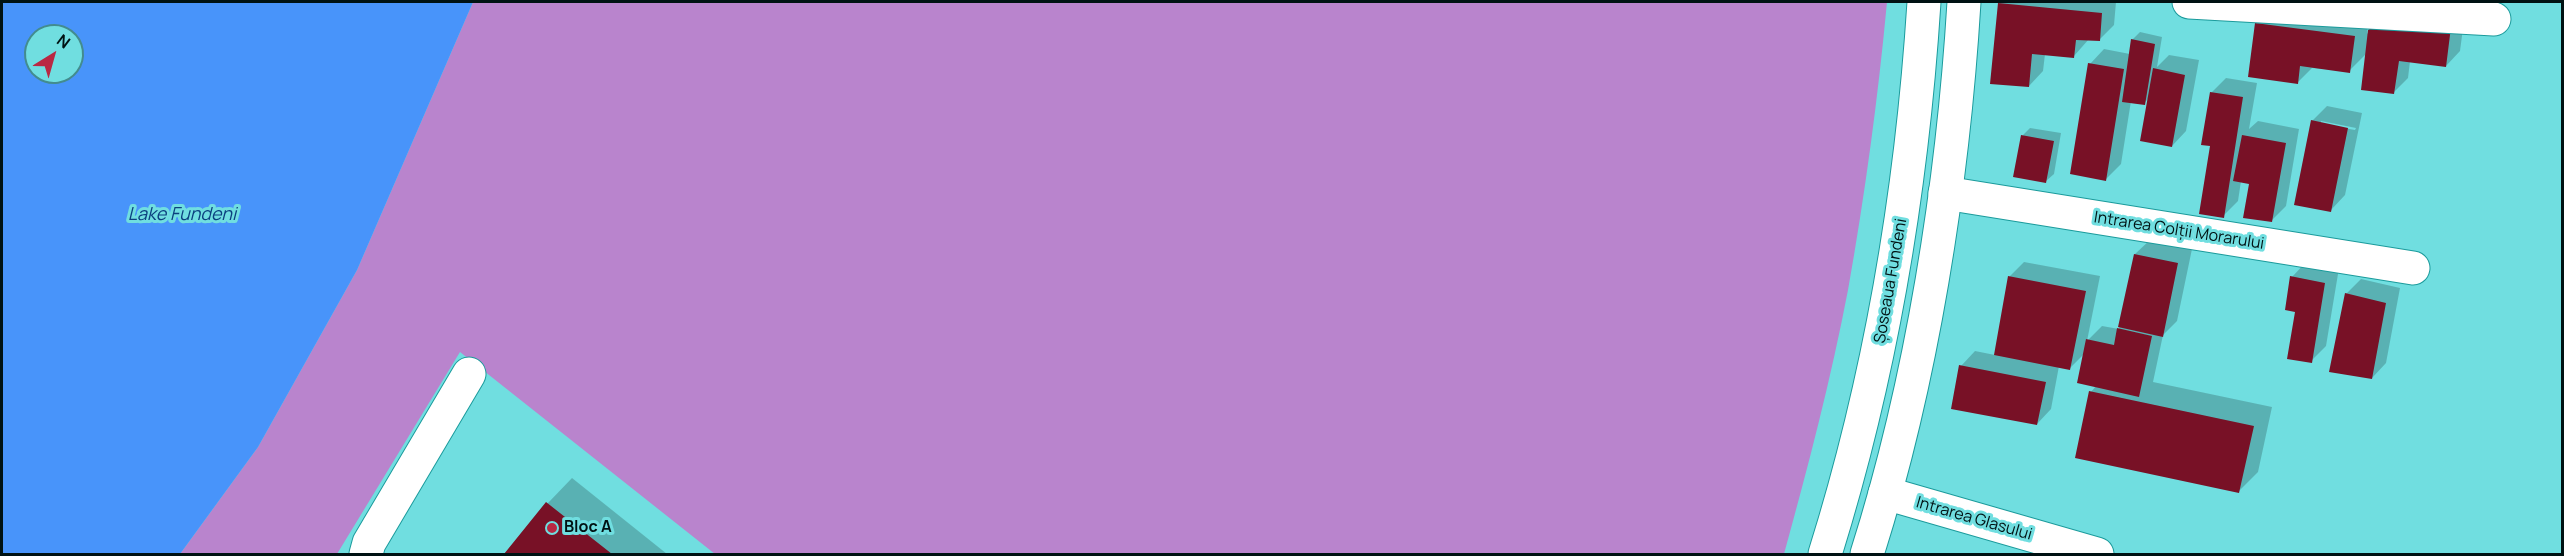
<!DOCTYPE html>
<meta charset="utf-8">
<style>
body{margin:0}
#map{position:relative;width:2564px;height:556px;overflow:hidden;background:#70dee0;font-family:Manrope,sans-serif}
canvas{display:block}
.frame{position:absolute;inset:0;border:3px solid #001213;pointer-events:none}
.north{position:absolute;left:24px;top:24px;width:60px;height:60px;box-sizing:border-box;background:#70dee0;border:2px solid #438c8e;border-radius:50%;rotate:37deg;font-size:16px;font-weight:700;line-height:24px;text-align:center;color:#001213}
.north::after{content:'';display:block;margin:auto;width:21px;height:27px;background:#b92843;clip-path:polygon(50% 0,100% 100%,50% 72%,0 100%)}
</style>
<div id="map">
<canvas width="2564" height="556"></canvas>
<div class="frame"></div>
<div class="north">N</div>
</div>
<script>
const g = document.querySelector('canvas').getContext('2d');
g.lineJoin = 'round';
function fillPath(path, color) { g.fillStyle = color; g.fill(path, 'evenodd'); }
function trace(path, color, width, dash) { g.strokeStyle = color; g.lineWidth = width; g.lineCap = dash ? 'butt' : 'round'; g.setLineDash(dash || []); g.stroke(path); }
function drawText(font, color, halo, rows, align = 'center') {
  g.font = font + ' Manrope,sans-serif'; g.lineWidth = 6; g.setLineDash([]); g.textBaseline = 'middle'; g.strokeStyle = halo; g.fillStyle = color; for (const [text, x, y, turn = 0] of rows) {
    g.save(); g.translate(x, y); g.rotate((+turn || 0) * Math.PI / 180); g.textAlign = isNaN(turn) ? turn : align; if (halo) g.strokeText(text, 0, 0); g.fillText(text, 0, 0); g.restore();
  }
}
fillPath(new Path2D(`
 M473 2H1887C1878 98 1865 194 1848 290 1831 379 1808 467 1784 554H715L460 352 337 554H180L258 447 357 270Z`), '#b984cd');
fillPath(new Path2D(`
 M2 2H473L357 270 258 447 180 554H2ZM36 36H72V72H36Z`), '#4894fa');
fillPath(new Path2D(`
 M2002 2H2116L2114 25 2099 40 2089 39 2074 56 2045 54 2043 71 2029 86 1999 4Z
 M2271 9 2368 22 2367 34 2385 16 2465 13 2460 51 2446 66 2410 61 2408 78 2393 93 2367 53 2349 71 2312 68 2298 82 2257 24Z
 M2140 32 2162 37 2157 67 2169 55 2199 60 2186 131 2172 146 2149 98 2144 103 2131 101 2121 164 2106 179 2090 64 2104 49 2130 54 2132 40Z
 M2226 78 2257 83 2249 129 2258 121 2299 129 2286 206 2271 221 2251 183 2241 181 2238 201 2223 216 2212 144 2211 93Z
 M2327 106 2362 113 2345 195 2331 210 2312 121ZM2321 121 2356 128 2355 130 2321 124Z
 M2030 128 2061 133 2054 174 2046 181 2023 135Z
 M2150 240 2192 249 2177 321 2163 335 2153 382 2272 407 2258 472 2239 491 2091 392 2096 386 2085 353 2070 368 2059 366 2051 409 2037 424 1961 366 1975 351 1995 355 2010 276 2024 262 2100 276 2087 341 2102 326 2119 329 2135 254Z
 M2306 262 2339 268 2326 346 2311 361 2297 310 2292 277Z
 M2361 279 2400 288 2386 363 2372 378 2346 294Z
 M572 478 667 554H506L548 503Z`), '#0003');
fillPath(new Path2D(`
 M1998 3 2102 13 2100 41 2076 40 2074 58 2032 54 2029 87 1990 84Z
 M2388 19 2451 27 2446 67 2399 61 2394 94 2361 90 2368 30Z
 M2255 23 2355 36 2350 73 2300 66 2298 84 2248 77Z
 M2131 39 2155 44 2145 105 2122 102Z
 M2088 63 2124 69 2106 181 2070 174Z
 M2153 68 2185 75 2172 147 2140 141Z
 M2210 92 2243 97 2224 218 2199 214 2210 146 2201 145Z
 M2311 120 2348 128 2331 212 2294 205Z
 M2021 135 2054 141 2046 183 2013 177Z
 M2242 135 2286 143 2272 222 2243 218 2249 184 2233 181Z
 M2134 254 2178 263 2163 337 2118 327Z
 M2008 276 2086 291 2070 370 1994 355Z
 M2290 276 2325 283 2312 363 2287 359 2295 312 2285 310Z
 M2345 293 2386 303 2372 379 2329 372Z
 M2117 328 2152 336 2139 397 2077 383 2086 339 2114 345Z
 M1959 365 2046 382 2037 425 1951 409Z
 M2089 391 2254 426 2239 493 2075 458Z
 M546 502 612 554H504Z`), '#781126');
const minor = new Path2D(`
 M2189 2 2494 19
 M1945 193 2413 268
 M1885 493 2097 554
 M366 554 369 543 469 374`);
const secondary = new Path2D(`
 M1825 554C1881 375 1912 189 1924 2
 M1867 554C1922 381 1953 183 1964 2`);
trace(minor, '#1b9b9c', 35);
trace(secondary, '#1b9b9c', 35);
trace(minor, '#fff', 33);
trace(secondary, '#fff', 33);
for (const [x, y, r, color] of [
 [552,528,6,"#b92843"]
]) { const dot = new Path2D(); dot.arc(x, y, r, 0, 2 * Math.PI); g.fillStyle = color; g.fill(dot); trace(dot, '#70dee0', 2); }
drawText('16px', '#001213', '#70dee0', [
 ["Intrarea Colții Morarului",2179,231,9],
 ["Șoseaua Fundeni",1891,281,-80],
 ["Intrarea Glasului",1974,519,16]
]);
drawText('bold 16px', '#001213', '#70dee0', [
 ["Bloc A",564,528]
], 'left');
drawText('italic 18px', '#0c407f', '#70dee0', [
 ["Lake Fundeni",182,215]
]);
</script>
